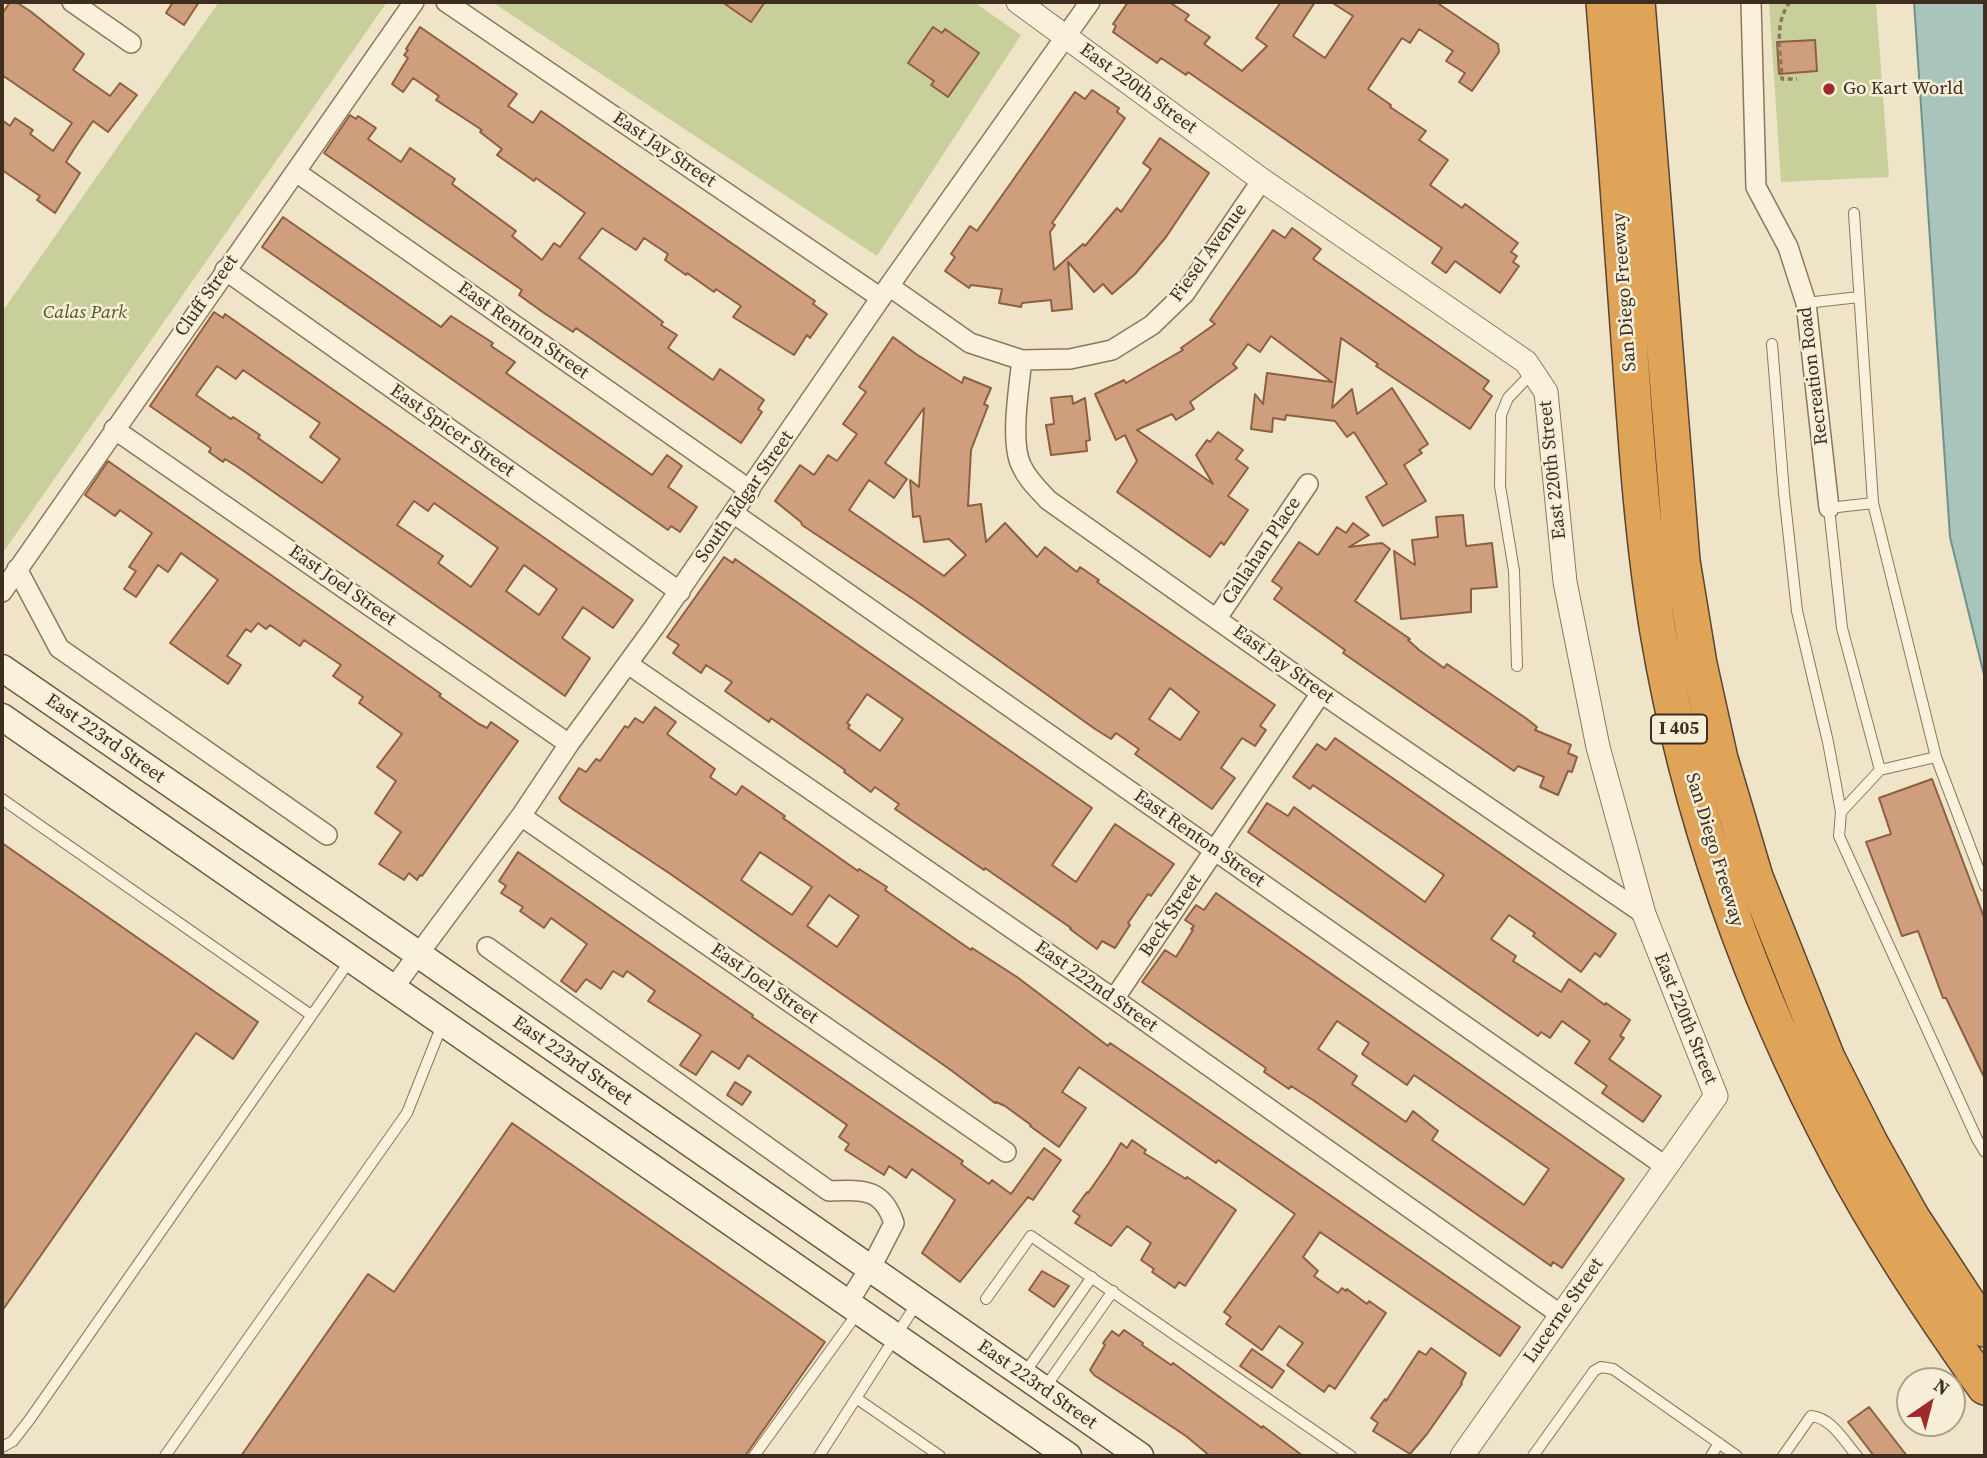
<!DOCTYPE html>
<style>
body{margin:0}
#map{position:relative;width:1987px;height:1458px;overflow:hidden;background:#f0e4c8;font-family:"Source Serif 4",serif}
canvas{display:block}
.frame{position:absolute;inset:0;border:4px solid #3d2e20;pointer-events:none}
.north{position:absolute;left:1896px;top:1367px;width:70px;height:70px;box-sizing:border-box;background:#f7eed8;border:2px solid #ada18e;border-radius:50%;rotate:35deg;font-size:19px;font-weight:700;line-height:28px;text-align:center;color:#3d2e20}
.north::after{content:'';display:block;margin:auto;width:24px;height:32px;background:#9e2a2b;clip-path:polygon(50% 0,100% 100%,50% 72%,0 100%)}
</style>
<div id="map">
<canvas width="1987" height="1458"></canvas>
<div class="frame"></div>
<div class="north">N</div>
</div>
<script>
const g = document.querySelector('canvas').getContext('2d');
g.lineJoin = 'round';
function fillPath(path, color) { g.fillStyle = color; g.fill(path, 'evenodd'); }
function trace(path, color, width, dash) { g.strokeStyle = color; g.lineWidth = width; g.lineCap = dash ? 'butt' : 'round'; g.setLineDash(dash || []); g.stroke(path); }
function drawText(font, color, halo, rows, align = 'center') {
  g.font = font + ' "Source Serif 4",serif'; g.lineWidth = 5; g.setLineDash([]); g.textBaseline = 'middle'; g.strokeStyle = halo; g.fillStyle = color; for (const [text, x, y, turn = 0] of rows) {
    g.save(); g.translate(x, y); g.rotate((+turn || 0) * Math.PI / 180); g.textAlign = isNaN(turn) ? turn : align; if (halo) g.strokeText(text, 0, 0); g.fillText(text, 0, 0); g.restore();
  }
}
fillPath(new Path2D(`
 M219 2H387L2 554V312Z
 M492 2H974L1021 35 877 256Z
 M1769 2H1876L1889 177 1781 182Z`), '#c9cf9b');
const water = new Path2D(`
 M1914 2H1985V679L1950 537Z`);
fillPath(water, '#a9c4bc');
trace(water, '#6f938a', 2);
const building = new Path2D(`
 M10 2H16L30 11 84 54 73 70 110 96 120 83 137 95 108 132 93 121 74 149 66 162 80 173 55 213 37 200 40 196 2 170V120L10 126 15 118 33 130 30 134 53 151 72 123 2 75V14Z
 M173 2H199L184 25 166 13Z
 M722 2H765L751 22Z
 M1128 2H1169L1189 15 1185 20 1210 37 1204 44 1242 71 1267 46 1256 38 1281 2H1315L1293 36 1325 58 1353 16 1331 2H1436L1498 44 1499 52 1472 91 1459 82 1465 73 1446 61 1453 51 1419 29 1410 43 1402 38 1368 89 1391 105 1390 107 1426 131 1419 140 1448 160 1430 185 1462 208 1465 204 1518 243 1511 252 1517 256 1513 262 1519 266 1500 293 1455 261 1446 273 1432 263 1442 248 1429 239 1188 72 1186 75 1161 58 1157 63 1113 32 1116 26 1113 24Z
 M420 27 517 94 508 106 533 123 541 111 815 301 813 304 827 314 810 338 807 335 794 355 733 317 741 306 716 289 714 292 687 273 686 275 665 260 668 254 644 238 636 250 602 228 579 258 663 322 661 325 677 335 668 348 713 380 720 369 764 400 758 409 762 412 741 443 576 328 573 332 544 313 519 295 522 290 324 153 350 115 356 119 358 116 376 128 368 139 401 162 410 148 455 179 452 184 516 231 512 236 542 260 554 243 560 247 585 213 536 178 534 181 497 155 502 149 480 132 482 130 436 100 439 96 413 78 403 92 392 84 408 58 404 55 408 50 406 49Z
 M933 27 942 33 945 29 979 53 948 97 931 85 934 81 908 63Z
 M1815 40 1817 71 1779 74 1777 42Z
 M1092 90 1119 108 1117 112 1125 118 1052 223 1055 225 1050 232 1054 270 1083 244 1085 246 1117 208 1121 212 1151 169 1143 163 1160 138 1209 173 1166 237 1135 274 1112 294 1103 284 1094 292 1068 262 1072 309 1052 311 1051 300 1022 303 1021 307 999 303 1002 289 971 285 969 288 945 271 955 257 951 254 970 226 977 231 1075 92 1085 99Z
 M283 217 441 327 451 316 493 343 491 346 515 362 506 373 652 475 667 455 682 466 668 487 697 507 680 532 671 526 668 530 651 518 262 247Z
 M1292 228 1321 249 1313 259 1489 381 1483 389 1492 396 1470 429 1376 366 1378 364 1341 338 1332 408 1352 389 1357 414 1392 388 1428 444 1419 450 1422 453 1404 465 1426 501 1383 526 1366 497 1387 484 1354 432 1347 437 1335 421 1286 415 1285 420 1273 418 1272 432 1251 429 1255 394 1263 404 1267 373 1332 382 1271 336 1260 352 1248 344 1233 364 1237 368 1190 402 1194 409 1176 420 1172 414 1137 430 1213 484 1196 455 1207 440 1210 442 1218 432 1243 450 1236 459 1248 468 1228 496 1248 510 1224 545 1221 542 1210 557 1117 492 1137 461 1125 435 1116 440 1095 394 1124 380 1126 383 1183 350 1181 348 1215 324 1210 320 1273 230 1285 238Z
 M214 312 223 318 225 314 633 600 613 628 583 607 562 638 590 658 565 696 238 467 225 459 223 462 209 452 211 448 150 406ZM217 366 236 379 243 370 320 423 310 437 340 459 322 483 258 438 260 435 233 417 231 419 196 395ZM414 501 428 511 434 503 498 548 471 587 438 563 443 556 397 525ZM524 565 557 589 539 615 506 591Z
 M893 337 916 354 962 383 964 377 991 388 984 404 988 406 971 450 968 506 981 504 986 542 1005 523 1037 557 1045 547 1077 572 1080 567 1099 580 1097 582 1275 705 1260 726 1266 730 1255 746 1242 738 1221 768 1235 778 1212 809 1135 754 1139 749 1116 733 1111 739 1095 729 916 601 802 525 801 522 775 501 800 465 814 475 828 455 837 461 857 434 843 424 866 392 859 387ZM924 408 919 487 910 480 913 517 920 516 924 542 949 539 966 555 944 576 849 510 869 480 894 498 907 479 885 463ZM1170 688 1199 712 1180 740 1149 719Z
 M1072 396 1073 404 1085 398 1090 440 1086 441 1087 451 1051 455 1046 425 1054 424 1051 398Z
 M108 461 441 694 439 696 479 724 487 728 491 722 518 741 422 876 420 875 417 880 409 873 404 880 379 864 401 832 375 813 396 781 377 767 402 734 359 703 363 697 333 676 341 665 304 640 300 646 270 625 266 629 258 623 251 632 246 629 227 656 241 665 228 684 170 643 218 580 181 553 168 572 158 565 136 597 124 589 136 571 129 567 152 533 120 510 115 516 85 495Z
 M1463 515 1466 546 1492 543 1497 587 1471 589V612L1401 619 1394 551 1415 565 1412 540 1438 537 1436 517Z
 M1353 523 1369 535 1349 547 1382 543 1390 549 1355 601 1410 639 1408 640 1419 650 1444 668 1447 664 1527 719 1537 727 1535 730 1571 745 1568 753 1577 757 1572 772 1568 771 1558 795 1540 787 1544 777 1518 766 1514 771 1343 653 1345 650 1274 599 1282 588 1272 581 1299 542 1318 555 1337 527 1346 533Z
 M724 557 733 563 735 559 1092 808 1052 865 1076 882 1115 824 1174 864 1151 896 1148 894 1128 923 1130 925 1115 948 1102 941 1097 949 1070 929 1071 928 985 868 984 870 895 809 899 804 875 787 871 792 844 772 845 770 771 718 769 722 725 691 732 682 706 665 701 673 673 653 679 645 667 637ZM867 694 903 719 880 751 848 728 850 725 847 723Z
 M655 707 676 722 667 734 715 769 710 777 736 795 742 786 785 816 783 818 858 871 859 869 887 887 885 890 971 950 972 948 1017 977 1108 1046 1110 1043 1141 1064 1520 1327 1500 1356 1320 1232 1303 1257 1318 1271 1314 1276 1338 1293 1342 1288 1346 1291 1347 1289 1367 1304 1369 1301 1386 1313 1335 1389 1329 1385 1324 1392 1287 1365 1303 1343 1279 1326 1262 1350 1226 1324 1231 1317 1224 1312 1295 1214 1218 1160 1216 1163 1079 1067 1062 1092 1086 1108 1059 1147 1030 1126 1031 1125 1005 1106 996 1102 995 1103 948 1068 669 873 562 802 559 798 579 768 586 772 596 759 600 761 625 726 628 728 635 718 643 723ZM760 852 812 887 792 915 741 880ZM829 895 859 916 837 947 807 926Z
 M1335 738 1616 934 1600 957 1595 953 1581 972 1533 936 1535 933 1509 915 1491 939 1516 956 1513 961 1561 992 1569 979 1605 1005 1606 1003 1630 1020 1620 1036 1624 1038 1609 1059 1661 1096 1643 1122 1602 1093 1607 1086 1575 1063 1590 1041 1562 1021 1550 1038 1541 1032 1538 1036 1248 832 1267 803 1288 816 1294 807 1425 902 1444 875 1313 785 1310 789 1293 777 1317 744 1326 750Z
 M1932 779 1985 920V1079L1946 998H1943L1918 931 1902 936 1866 842 1891 834 1879 798Z
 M2 843 258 1022 233 1059 196 1033 2 1311Z
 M518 852 753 1015 752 1017 963 1161 961 1164 989 1184 992 1180 1011 1194 1044 1148 1061 1160 1033 1200 1028 1197 960 1282 922 1253 955 1200 912 1169 906 1178 889 1166 884 1175 845 1150 849 1144 839 1137 847 1125 748 1055 739 1069 712 1051 696 1075 680 1065 701 1035 648 1001 655 991 627 971 623 977 613 971 601 989 586 979 576 992 561 981 587 944 551 918 544 928 520 911 523 907 501 893 506 886 499 881Z
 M1216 893 1624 1179 1562 1268 1553 1262 1551 1266 1313 1100 1291 1086 1289 1089 1264 1072 1266 1068 1142 982 1165 950 1176 957 1193 930 1191 929 1194 926 1185 920 1196 905 1204 910ZM1337 1021 1369 1043 1362 1054 1407 1085 1414 1075 1549 1169 1524 1205 1432 1140 1438 1131 1413 1111 1406 1122 1352 1084 1357 1076 1318 1049Z
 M735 1082 751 1092 742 1105 727 1095Z
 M512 1123 825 1342 745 1456H241L368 1274 394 1292Z
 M1132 1140 1146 1150 1144 1153 1186 1179 1187 1177 1236 1210 1185 1286 1179 1282 1175 1288 1152 1272 1154 1269 1141 1260 1151 1243 1127 1226 1111 1246 1075 1223 1080 1216 1073 1211 1087 1192 1088 1193 1109 1163 1121 1143 1127 1148Z
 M1042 1271 1069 1286 1054 1307 1029 1290Z
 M1124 1330 1143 1343 1142 1345 1171 1365 1173 1363 1262 1428 1263 1426 1303 1456H1210L1186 1436 1094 1375 1090 1370 1105 1345 1103 1343 1112 1331 1119 1336Z
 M1431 1348 1466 1373 1461 1383 1462 1384 1427 1434 1410 1454 1373 1431 1378 1423 1371 1418 1385 1399 1386 1401 1419 1351 1426 1355Z
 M1252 1349 1284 1371 1272 1388 1240 1366Z
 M1869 1407 1907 1456H1874L1848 1422Z`);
fillPath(building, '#cf9f7d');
trace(building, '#8d5f41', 2);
const service = new Path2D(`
 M1854 213 1873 503 1936 757 1985 886
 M1806 303 1859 297
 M1772 344 1784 493 1797 611 1828 742 1841 812
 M1873 503 1829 508 1842 628 1880 770 1841 812 1839 836 1977 1139 1985 1152
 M1517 666 1514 571 1500 486 1501 415 1508 398 1532 373
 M1880 770 1936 757
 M2 799 311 1015
 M986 1299 1031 1236 1351 1456
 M1024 1374 1092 1277
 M1044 1389 1113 1291
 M856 1398 940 1456
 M2 1447 13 1441 30 1419 351 959
 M165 1456 407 1113 442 1025
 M754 1456 859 1311
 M819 1456 917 1303
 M1533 1456 1594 1371 1601 1367 1613 1369 1737 1456
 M1711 1456 1719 1443
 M1783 1456 1811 1416C1832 1418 1844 1441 1857 1456`);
const minor = new Path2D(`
 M72 2 131 43
 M446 2 881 298
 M1751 2 1756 187 1788 247 1806 303 1829 508
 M296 172 750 490
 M225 270 680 592
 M889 286 970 343 1022 360 1070 359 1112 350 1152 325 1185 293 1262 180
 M1022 360C1019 386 1010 442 1021 465 1027 479 1038 489 1048 500L1321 693 1644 914
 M114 429 569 744
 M733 513 1665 1166
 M17 569 59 648 327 835
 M2 592 414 2
 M1217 618 1308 484
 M628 664 1114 999 1561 1315
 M521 816 1006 1152
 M487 947 829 1191C862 1190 882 1187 894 1223L877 1256 848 1303
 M394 987 521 816 569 744 655 626 889 286 1090 2
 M1114 999 1321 693`);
const tertiary = new Path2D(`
 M1018 2 1262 180 1526 362 1546 392 1565 582 1598 747 1644 914 1716 1096 1462 1456`);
const secondary = new Path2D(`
 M2 668 418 954 1140 1456
 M2 717 1068 1456`);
const motorway = new Path2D(`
 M1604 2C1613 114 1621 227 1629 339 1636 437 1642 535 1658 632 1689 815 1753 994 1840 1158 1882 1238 1933 1314 1985 1387
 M1637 2 1682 561 1699 664 1720 759 1755 877 1827 1058 1870 1143 1912 1218 1985 1329`);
trace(service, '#8d765c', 12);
trace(minor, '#8d765c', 22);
trace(tertiary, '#8d765c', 25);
trace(secondary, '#6f573f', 29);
trace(motorway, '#5b4430', 38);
trace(new Path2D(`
 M1790 2C1773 24 1781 53 1782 79H1797`), '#8d765c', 3.5, [5, 3.5]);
trace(service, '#faf1dc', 10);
trace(minor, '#faf1dc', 19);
trace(tertiary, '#faf1dc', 23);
trace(secondary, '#faf1dc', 26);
trace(motorway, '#e0a458', 35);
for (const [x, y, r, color] of [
 [1829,89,7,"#9e2a2b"]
]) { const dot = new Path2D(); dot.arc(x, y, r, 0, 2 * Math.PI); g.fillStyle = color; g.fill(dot); trace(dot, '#f7eed8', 2.5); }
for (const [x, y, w] of [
 [1679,729,56]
]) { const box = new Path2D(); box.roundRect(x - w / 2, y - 14.5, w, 29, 5); g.fillStyle = '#f7eed8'; g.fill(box); trace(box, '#3d2e20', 2); }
drawText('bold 18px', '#3d2e20', null, [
 ["I 405",1679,729]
]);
drawText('19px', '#3d2e20', '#f7eed8', [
 ["East 220th Street",1138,89,36],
 ["East Jay Street",664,150,34],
 ["Fiesel Avenue",1209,253,-54],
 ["San Diego Freeway",1625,292,-94],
 ["Cluff Street",207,296,-55],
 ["East Renton Street",523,331,35],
 ["Recreation Road",1814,376,-97],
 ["East Spicer Street",452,431,35],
 ["East 220th Street",1553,470,-96],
 ["South Edgar Street",745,497,-55],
 ["Callahan Place",1262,551,-56],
 ["East Joel Street",342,586,35],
 ["East Jay Street",1283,665,36],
 ["East 223rd Street",105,739,35],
 ["East Renton Street",1199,839,35],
 ["San Diego Freeway",1714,850,73],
 ["Beck Street",1171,916,-56],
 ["East Joel Street",764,984,35],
 ["East 222nd Street",1096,987,35],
 ["East 220th Street",1685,1019,68],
 ["East 223rd Street",572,1061,35],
 ["Lucerne Street",1564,1311,-55],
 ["East 223rd Street",1037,1385,35]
]);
drawText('19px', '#3d2e20', '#f7eed8', [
 ["Go Kart World",1843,89]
], 'left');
drawText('italic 19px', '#4d5a26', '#f7eed8', [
 ["Calas Park",85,313]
]);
</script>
